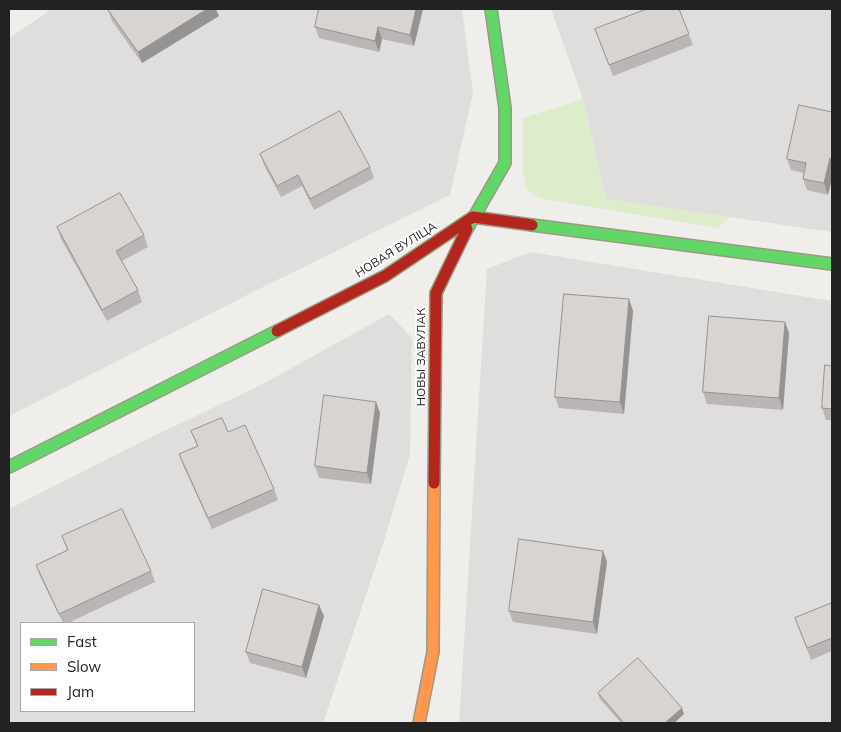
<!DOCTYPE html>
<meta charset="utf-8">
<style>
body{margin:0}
#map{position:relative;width:841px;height:732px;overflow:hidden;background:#f0eeeb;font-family:Mulish,sans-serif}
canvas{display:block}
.frame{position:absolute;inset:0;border:10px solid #222;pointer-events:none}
.legend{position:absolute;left:20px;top:622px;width:175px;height:90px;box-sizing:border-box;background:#fff;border:1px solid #a7a7a7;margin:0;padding:6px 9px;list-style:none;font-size:15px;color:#222}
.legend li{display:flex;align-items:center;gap:10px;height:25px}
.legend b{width:25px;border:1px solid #a7a7a7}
</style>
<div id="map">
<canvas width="841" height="732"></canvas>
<div class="frame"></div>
<ul class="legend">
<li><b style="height:6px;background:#63d668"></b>Fast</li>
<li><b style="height:6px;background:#ff974d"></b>Slow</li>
<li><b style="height:6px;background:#b3261e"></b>Jam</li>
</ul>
</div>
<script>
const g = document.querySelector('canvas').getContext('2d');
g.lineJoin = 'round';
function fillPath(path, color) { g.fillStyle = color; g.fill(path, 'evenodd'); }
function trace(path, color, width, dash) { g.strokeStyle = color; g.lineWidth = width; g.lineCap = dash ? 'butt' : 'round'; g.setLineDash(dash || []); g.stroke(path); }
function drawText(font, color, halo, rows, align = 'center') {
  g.font = font + ' Mulish,sans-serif'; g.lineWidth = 4; g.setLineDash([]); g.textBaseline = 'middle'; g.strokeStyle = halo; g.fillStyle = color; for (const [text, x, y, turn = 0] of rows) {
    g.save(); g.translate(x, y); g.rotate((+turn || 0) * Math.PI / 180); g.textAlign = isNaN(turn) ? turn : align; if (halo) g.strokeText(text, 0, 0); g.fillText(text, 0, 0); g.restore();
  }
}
fillPath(new Path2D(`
 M52 9H462L473 93 450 195 261 288 9 416V38Z
 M551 9H832V232L606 199 583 99Z
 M530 252 832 301V723H459L487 269Z
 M389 314 412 338 410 454 383 544 323 723H9V509L137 444 261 385ZM21 623H194V711H21Z`), '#dfdedc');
fillPath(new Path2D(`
 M583 99 606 199 730 217 718 228 538 198 527 190 523 173V118Z`), '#ddeccb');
const fast = new Path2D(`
 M532 225 832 264
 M467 229 505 163V108L491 9
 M9 467 277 331`);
const slow = new Path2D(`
 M419 723 433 652 434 483`);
const jam = new Path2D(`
 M277 331 385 276 473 217 532 225
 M434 483 436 293 467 229`);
trace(fast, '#999a82', 14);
trace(slow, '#999a82', 14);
trace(jam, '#999a82', 14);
trace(fast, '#63d668', 11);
trace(slow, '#ff974d', 11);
trace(jam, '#b3261e', 11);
fillPath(new Path2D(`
 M319 9H423L414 46 382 39 379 52 319 38 315 27Z
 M679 9 693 45 613 76 599 40Z
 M108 10 219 16 142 63 112 21Z
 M832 112V178L828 195 807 190 803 179 804 173 791 170 787 159Z
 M260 154 370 167 374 178 314 210 302 186 281 197 264 165Z
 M57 227 144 235 148 247 122 261 138 290 142 302 107 321 61 239Z
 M629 299 633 311 624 414 559 408 555 397Z
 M789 333 783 410 707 404 703 392Z
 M832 366V420H826L822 408Z
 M376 402 380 413 371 484 319 478 315 466Z
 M191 431 228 432 274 489 278 500 212 529 183 465 179 454 197 446Z
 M62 536 151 571 155 582 68 623H63L40 576 36 565 67 550Z
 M603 551 607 562 597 634 513 622 509 611Z
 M832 604V651L811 660 795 618Z
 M324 616 306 678 250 663 246 652Z
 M598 693 684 714 674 723H621L600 699Z`), '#b9b6b5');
fillPath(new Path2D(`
 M207 9H216L219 16 142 63 138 52Z
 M416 9H423L414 46 410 35Z
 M378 27 382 39 379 52 375 41Z
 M830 158 832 164V178L828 195 824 183Z
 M629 299 633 311 624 414 620 402Z
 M785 322 789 333 783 410 779 398Z
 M376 402 380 413 371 484 367 473Z
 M603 551 607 562 597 634 593 622Z
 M319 605 324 616 306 678 302 667Z
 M682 708 684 714 674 723H665Z`), '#969493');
const building = new Path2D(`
 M110 9H207L138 52 108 10Z
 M319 9H416L410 35 378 27 375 41 315 27Z
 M647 9H679L689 34 609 65 595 29Z
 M799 105 832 112V159L830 158 824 183 803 179 806 163 787 159Z
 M340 111 370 167 310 199 298 175 277 186 260 154Z
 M120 193 144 235 116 251 138 290 102 310 57 227Z
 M564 294 629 299 620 402 555 397Z
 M709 316 785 322 779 398 703 392Z
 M825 365 832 366V409L822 408Z
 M324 395 376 402 367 473 315 466Z
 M222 418 228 432 245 425 274 489 208 518 179 454 198 446 191 431Z
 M122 509 151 571 59 614 36 565 68 550 62 536Z
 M519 539 603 551 593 622 509 611Z
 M263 589 319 605 302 667 246 652Z
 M832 603V638L807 648 795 618Z
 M638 658 682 708 665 723H624L598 693Z`);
fillPath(building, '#d7d4d2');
trace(building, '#969493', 1);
drawText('12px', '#222', '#fff', [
 ["НОВАЯ ВУЛІЦА",396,250,-32],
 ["НОВЫ ЗАВУЛАК",421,357,-90]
]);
</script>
